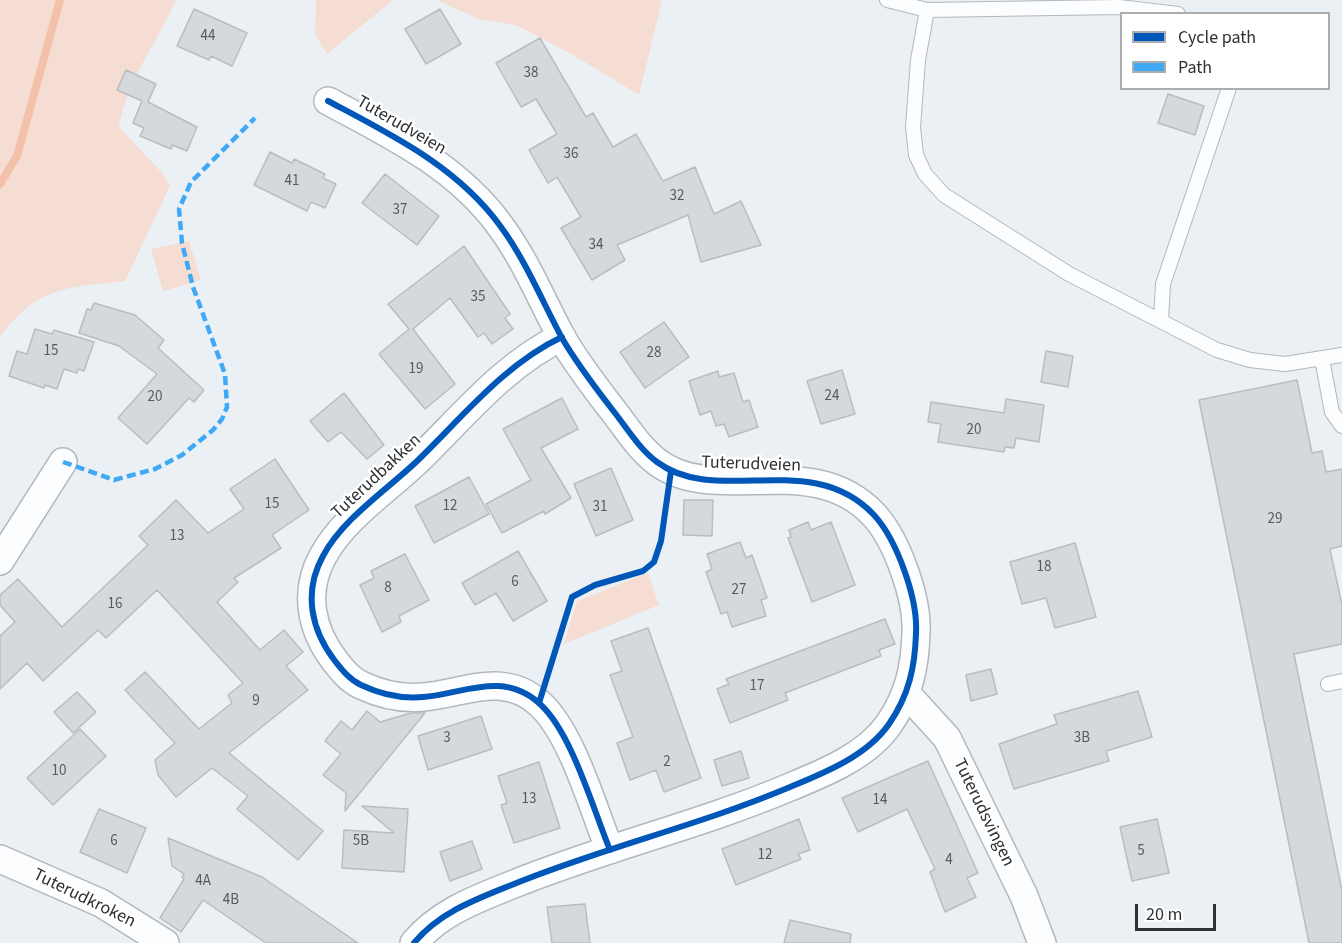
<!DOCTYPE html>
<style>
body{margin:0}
#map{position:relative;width:1342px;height:943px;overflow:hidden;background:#ebf0f5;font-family:"Source Sans 3",sans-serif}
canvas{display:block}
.legend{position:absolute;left:1120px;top:12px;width:210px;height:78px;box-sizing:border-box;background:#fff;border:2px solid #abadae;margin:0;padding:8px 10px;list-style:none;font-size:18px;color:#2d3134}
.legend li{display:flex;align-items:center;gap:12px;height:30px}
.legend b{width:30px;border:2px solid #abadae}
.scale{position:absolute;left:1135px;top:904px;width:81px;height:27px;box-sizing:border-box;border:3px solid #2d3134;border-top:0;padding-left:8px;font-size:18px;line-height:21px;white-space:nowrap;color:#2d3134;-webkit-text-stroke:4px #fff;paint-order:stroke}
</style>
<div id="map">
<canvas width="1342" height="943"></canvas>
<ul class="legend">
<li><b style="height:8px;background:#0057b8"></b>Cycle path</li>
<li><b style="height:8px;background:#3fa9f5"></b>Path</li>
</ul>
<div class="scale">20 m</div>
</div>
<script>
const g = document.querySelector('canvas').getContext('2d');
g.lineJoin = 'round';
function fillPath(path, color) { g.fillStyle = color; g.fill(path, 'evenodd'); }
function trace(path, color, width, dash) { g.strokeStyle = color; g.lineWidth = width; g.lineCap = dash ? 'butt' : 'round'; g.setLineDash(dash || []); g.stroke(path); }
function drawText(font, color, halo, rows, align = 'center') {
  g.font = font + ' "Source Sans 3",sans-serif'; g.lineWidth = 5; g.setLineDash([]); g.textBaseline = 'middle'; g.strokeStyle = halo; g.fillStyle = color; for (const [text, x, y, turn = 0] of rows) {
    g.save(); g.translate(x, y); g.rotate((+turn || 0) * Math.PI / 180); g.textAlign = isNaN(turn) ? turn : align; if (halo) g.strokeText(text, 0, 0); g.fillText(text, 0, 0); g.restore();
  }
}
fillPath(new Path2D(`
 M0 0H176C158 41 126 82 119 127L163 174 170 186 125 281C66 288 39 285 0 337Z
 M316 0H393L327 54 315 34Z
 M437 0H662L639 95 573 55 516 25 478 19Z
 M189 241 201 280 163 291 151 249Z
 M648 573 659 605 564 644 577 601Z`), '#f6ddd3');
trace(new Path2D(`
 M0 184 17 156 60 0`), '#f3c0aa', 8);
const building = new Path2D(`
 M194 9 247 33 232 66 211 56 209 60 177 46Z
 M440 9 461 44 426 64 405 29Z
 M540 38 586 117 593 113 613 147 636 134 663 181 695 167 714 214 741 201 761 245 701 262 688 215 617 245 625 260 592 280 561 228 581 217 557 177 548 183 529 150 557 134 536 99 521 107 496 63Z
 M126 70 156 84 148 102 197 127 187 151 172 145 171 149 140 136 144 128 133 123 142 101 117 90Z
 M1168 94 1204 106 1195 135 1158 123Z
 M270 152 292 163 294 159 325 174 323 178 336 184 325 208 311 202 307 211 254 185Z
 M385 174 439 216 417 245 362 203Z
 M464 246 510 314 505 318 513 329 492 344 484 333 478 337 450 298 413 329 455 384 425 409 379 354 409 329 388 304Z
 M94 303 135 315 164 340 158 348 204 390 194 402 189 398 147 444 118 418 157 374 119 346 79 333 87 309 91 310Z
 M664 322 689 357 645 388 620 352Z
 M35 329 52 334 54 330 94 342 84 371 78 369 77 373 64 369 57 389 45 385 44 388 9 376 17 351 27 354Z
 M1046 351 1073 356 1068 387 1041 382Z
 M842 370 855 414 821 424 807 381Z
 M718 371 719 377 734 373 743 402 749 400 758 427 729 437 724 424 716 426 711 411 700 415 689 381Z
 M1297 380 1312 453 1322 451 1326 472 1342 469V546L1330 549 1342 605V644L1294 654 1342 891V943H1309L1199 400Z
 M344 393 384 445 367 459 341 432 328 442 310 421Z
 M562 398 578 429 541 448 571 498 545 514 544 511 502 533 486 504 531 480 503 429Z
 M1006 399 1044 405 1039 442 1016 438 1014 448 1005 447 1004 452 938 442 941 424 928 422 931 402 1004 413Z
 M275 459 309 510 272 535 281 548 234 578 238 582 217 602 260 650 284 630 303 652 286 666 308 690 229 753 323 831 298 860 237 809 248 796 212 768 176 797 158 775 155 760 175 743 125 690 145 672 199 729 232 703 228 695 243 683 157 590 106 638 98 630 43 681 27 663 0 689V636L15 622 0 605V595L18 579 62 627 148 545 139 536 176 500 208 533 244 509 230 489Z
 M611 468 633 520 596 536 574 484Z
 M469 477 489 514 434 543 415 506Z
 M684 500H713L712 536 683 535Z
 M808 522 811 530 831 522 855 585 812 602 788 538 791 537 789 530Z
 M740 542 746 558 752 555 767 598 761 600 766 616 732 627 727 612 721 614 706 572 712 569 707 554Z
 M1075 543 1096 617 1055 628 1046 598 1022 604 1010 562Z
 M518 551 547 601 513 621 496 593 475 605 462 583Z
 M405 554 429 600 399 616 401 622 382 632 360 585 374 578 371 571Z
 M885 619 895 644 879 650 881 656 785 693 788 700 730 723 717 689 729 684 726 679Z
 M648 628 701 778 664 792 656 770 630 780 617 743 633 737 610 675 622 671 611 641Z
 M991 669 997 694 971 701 966 675Z
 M1138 691 1152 737 1106 751 1109 761 1014 789 999 744 1057 724 1054 715Z
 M77 692 96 712 73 733 54 712Z
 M367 711 380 722 411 713H425L345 811 346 793 323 775 341 754 325 741 341 721 352 730Z
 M481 716 492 749 428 770 418 736Z
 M80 729 106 756 53 805 27 778Z
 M741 751 749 778 722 786 714 760Z
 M928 761 978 873 967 878 976 897 945 912 930 872 935 869 907 809 858 832 842 798Z
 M539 762 560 828 514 843 501 805 507 803 498 776Z
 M362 806 408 809 404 872 342 868 344 830 394 833Z
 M99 809 146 828 127 873 80 852Z
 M799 819 810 850 798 854 801 859 736 885 722 849Z
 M1157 819 1169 873 1132 881 1120 827Z
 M168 838 262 877 358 943H266L203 900 181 932 160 918 184 879 182 877 184 874 172 866Z
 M472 841 482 869 450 881 440 852Z
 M585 904 590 943H552L547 907Z
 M790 920 851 934 850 943H784Z`);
fillPath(building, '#d5d8dc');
trace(building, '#b9bdc1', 1.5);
const service = new Path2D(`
 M887 0 927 10
 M1178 14 1119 7 927 10 918 60 913 127 916 155 925 174 944 195 1069 274 1217 350 1250 360 1285 364 1342 355
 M1161 321 1163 284 1229 88
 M1322 359 1332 412 1342 426
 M1328 684 1342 681`);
const minor = new Path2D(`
 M328 101C392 135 458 167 501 227 526 261 542 301 562 338 578 366 598 391 618 417 630 433 641 450 657 462 717 507 811 448 874 515 897 540 918 599 916 633 915 667 909 695 889 724 867 756 824 773 790 787 698 826 601 848 509 886 474 900 439 913 414 943
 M562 337C504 364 460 420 415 463 385 491 342 520 323 556 303 592 311 630 335 661 343 671 350 680 361 685 380 694 402 699 423 697 463 694 503 670 540 704 572 733 593 809 610 850
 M0 561 63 462
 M907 694 947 738 1024 896 1042 943
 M0 859 101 903 165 943`);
trace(service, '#b3b7bb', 16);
trace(minor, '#b3b7bb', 30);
trace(service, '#fcfdfe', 14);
trace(minor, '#fcfdfe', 27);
trace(new Path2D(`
 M63 462 114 480 155 469 182 455 213 430 222 419 227 407 225 374 193 287 182 243 179 209 191 182 255 118`), '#3fa9f5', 4.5, [9, 4.5]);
trace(new Path2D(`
 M328 101C392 135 458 167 501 227 526 261 542 301 562 338 578 366 598 391 618 417 630 433 641 450 657 462 717 507 811 448 874 515 897 540 918 599 916 633 915 667 909 695 889 724 867 756 824 773 790 787 698 826 601 848 509 886 474 900 439 913 414 943
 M562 337C504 364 460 420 415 463 385 491 342 520 323 556 303 592 311 630 335 661 343 671 350 680 361 685 380 694 402 699 423 697 463 694 503 670 540 704 572 733 593 809 610 850
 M539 703 572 597 595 585 643 571 654 562 661 541 671 471`), '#0057b8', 6);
drawText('15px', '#575b5e', null, [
 ["44",208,37],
 ["38",531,74],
 ["36",571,155],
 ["41",292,182],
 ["32",677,197],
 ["37",400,211],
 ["34",596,246],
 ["35",478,298],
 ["15",51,352],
 ["28",654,354],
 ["19",416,370],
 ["24",832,397],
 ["20",155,398],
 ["20",974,431],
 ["15",272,505],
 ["12",450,507],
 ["31",600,508],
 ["29",1275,520],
 ["13",177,537],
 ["18",1044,568],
 ["6",515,583],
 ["8",388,589],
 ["27",739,591],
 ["16",115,605],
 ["17",757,687],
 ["9",256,702],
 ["3",447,739],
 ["3B",1082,739],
 ["2",667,763],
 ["10",59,772],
 ["13",529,800],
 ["14",880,801],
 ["6",114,842],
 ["5B",361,842],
 ["5",1141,852],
 ["12",765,856],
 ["4",949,861],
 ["4A",203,882],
 ["4B",231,901]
]);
drawText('18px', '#2d3134', '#fff', [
 ["Tuterudveien",401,126,30],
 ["Tuterudveien",751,465,2],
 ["Tuterudbakken",377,477,-43],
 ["Tuterudsvingen",983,813,64],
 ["Tuterudkroken",84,899,26]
]);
</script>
